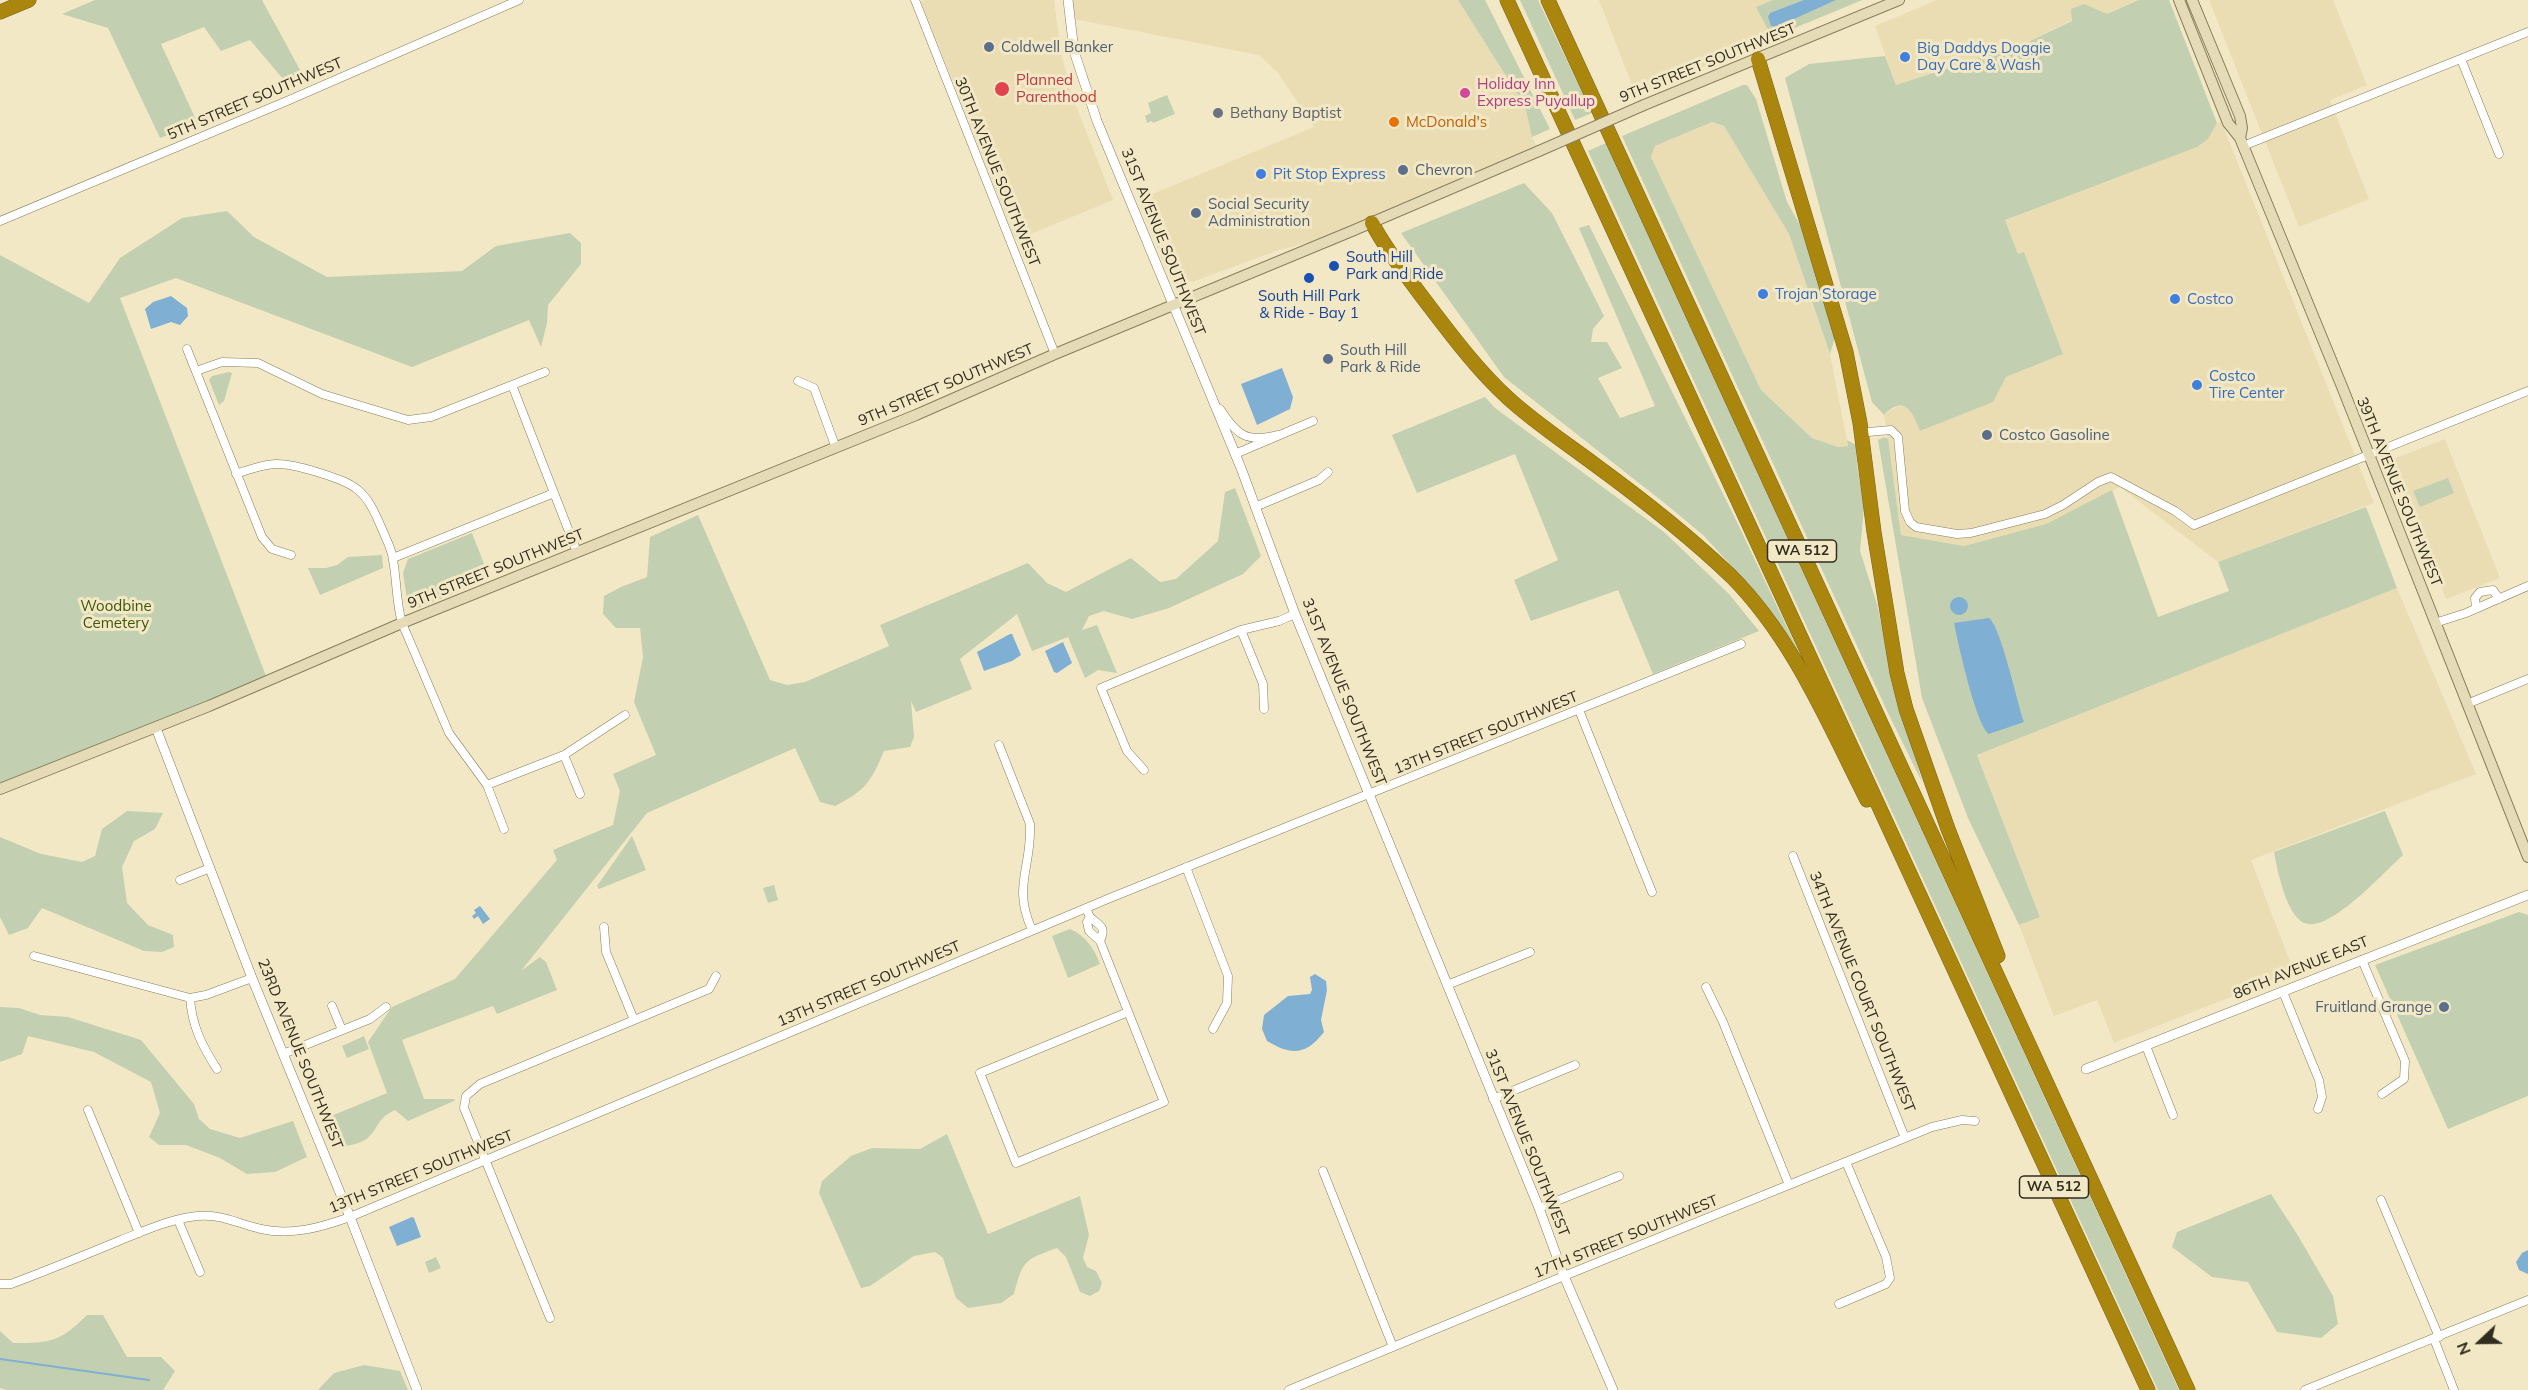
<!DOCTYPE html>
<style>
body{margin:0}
#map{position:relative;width:2528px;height:1390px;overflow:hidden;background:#f2e8c5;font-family:Mulish,sans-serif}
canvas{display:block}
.north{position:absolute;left:2450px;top:1312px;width:60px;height:60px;-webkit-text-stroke:4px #f2e8c5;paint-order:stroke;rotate:248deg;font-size:16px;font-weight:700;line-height:24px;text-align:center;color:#302c1f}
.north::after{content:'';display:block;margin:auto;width:21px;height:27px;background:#302c1f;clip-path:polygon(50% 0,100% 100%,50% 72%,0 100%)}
</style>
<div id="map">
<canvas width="2528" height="1390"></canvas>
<div class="north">N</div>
</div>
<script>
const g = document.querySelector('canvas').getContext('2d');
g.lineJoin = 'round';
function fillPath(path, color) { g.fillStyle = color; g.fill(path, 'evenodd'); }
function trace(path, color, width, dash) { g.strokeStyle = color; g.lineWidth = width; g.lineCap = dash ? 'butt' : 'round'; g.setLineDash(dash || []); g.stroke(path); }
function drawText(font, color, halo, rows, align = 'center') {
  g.font = font + ' Mulish,sans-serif'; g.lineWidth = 6; g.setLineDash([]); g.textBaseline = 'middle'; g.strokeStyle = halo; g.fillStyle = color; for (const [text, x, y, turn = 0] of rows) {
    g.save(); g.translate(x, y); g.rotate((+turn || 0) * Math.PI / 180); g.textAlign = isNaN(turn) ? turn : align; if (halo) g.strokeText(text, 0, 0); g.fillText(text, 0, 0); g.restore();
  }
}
fillPath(new Path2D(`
 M925 0H1054L1061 53 1073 98 1113 200 1016 240 921 2Z
 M1068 0H1458L1525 106 1532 137 1539 151 1352 231 1276 251 1192 282 1184 279 1172 274 1165 267 1138 200 1314 127 1278 73 1259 55 1069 18Z
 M1599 0H1863L1636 95Z
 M1937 0H2139L2107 14 2072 20 2028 42 1896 85 1875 26Z
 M2209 0H2333L2367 85 2330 100 2369 199 2299 227Z
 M2221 121 2374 503 2218 562 2120 487 2046 524 1964 546 1901 535 1884 415 1897 406 1905 407 1913 411 1920 431 1992 402 2006 377 2063 354 2024 253 2018 254 2005 220 2208 139 2217 123Z
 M1712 122 1724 126 1789 234 1830 354 1848 446 1838 447 1812 438 1761 390 1651 157 1655 146Z
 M2445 439 2500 578 2446 599 2391 460Z
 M2397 588 2476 774 2251 860 2294 972 2114 1043 2097 1000 2054 1016 2019 925 2040 916 1977 755Z`), '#eaddb4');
fillPath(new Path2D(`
 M95 0H262L305 79 289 86 250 40 221 51 204 27 161 44 198 124 160 138 108 28 62 14Z
 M1458 0H1485L1550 129 1532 137 1525 106Z
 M1520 0H1538L1592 113 1575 120Z
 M1773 0H1862L1772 37 1756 7Z
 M2139 0H2169L2217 123 2208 139 2197 147 2005 220 2018 254 2024 252 2063 354 2006 377 1993 402 1920 431C1913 412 1904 394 1884 415L1872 402 1785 78 1809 64 1885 56 1896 85 2028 42 2072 21 2071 9 2084 4 2107 14Z
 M1743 85H1747L1756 99 1787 202 1800 225 1835 337 1830 354 1789 234 1724 126 1712 122 1655 146 1651 157 1761 390 1812 438 1838 447 1848 446 1847 440 1856 445 1857 465 1864 507 1860 551 1877 604 1892 675 1922 782 1888 713 1622 136Z
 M1167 95 1175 114 1153 123 1152 121 1147 123 1145 116 1151 113 1148 103Z
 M1606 143 2179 1390H2158L1588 151Z
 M1524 183 1552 213 1604 316 1593 329 1591 342H1607L1622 368 1598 378 1620 418 1655 406 1579 228 1589 225 1735 518 1805 665 1769 613 1737 572 1703 535 1667 505 1504 377 1401 233Z
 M227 211 254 237 327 277 462 271 496 246 570 233 581 243V264L548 305 547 323 541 347 529 320 412 367 176 278 120 298 268 681 0 789V255L89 303 120 258 182 218Z
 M229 372 232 373 224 401 219 405 209 380 212 376Z
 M1485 397 1495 408 1664 532 1729 594 1759 631 1653 674 1618 590 1531 621 1514 580 1558 560 1515 454 1417 493 1392 435Z
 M1884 437 1888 439 1901 535 1964 546 2046 524 2112 490 2158 617 2229 591 2218 562 2366 507 2397 588 1977 755 2040 917 2019 925 1968 818 1922 698 1878 440Z
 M2448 478 2454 493 2420 507 2413 491Z
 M1235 488 1261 556 1243 574 1169 608 1132 619 1104 611 1089 616 1082 630 1097 625 1117 673 1098 670 1085 678 1068 637 1032 651 1017 614 960 659 972 689 916 712 911 701 914 737 910 747 884 751C871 782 865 791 835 806L820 802 795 748 647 813 521 971 540 957 546 962 557 990 497 1014 493 1006 402 1040 424 1099H455L454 1101 408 1121 395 1110C369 1121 383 1140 346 1146L332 1137 324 1119 387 1093 368 1042 392 1007 455 979 557 860 553 850 613 825 620 791 613 774 656 755 634 702 643 657 640 628H616L603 614 604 596 621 587 647 577 650 537 698 515 770 680 787 685 805 682 889 646 880 625 1028 563 1047 583 1066 592 1131 558 1160 582 1176 579 1218 541 1225 492Z
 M472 533 490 579 418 608 407 599 403 573 408 559Z
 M382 555 383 568 320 595 308 568H326L337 565 348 557Z
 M127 811 163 813 155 829 134 841 122 867 127 903 148 925 173 935 174 947 162 952 144 951 42 908 28 928 9 935 0 917V837L41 854 82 862 95 856 102 829Z
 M2385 811 2403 855C2384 872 2334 928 2308 924 2287 921 2277 869 2274 852Z
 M632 836 646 870 599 889 597 886Z
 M774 885 778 900 768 903 763 888Z
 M2519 912 2528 915V1096L2448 1129 2375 965Z
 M1070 929C1086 936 1094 948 1100 964L1068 978 1052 936Z
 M0 1007 19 1008 40 1015 68 1017 141 1040 194 1104 199 1119 210 1129 240 1138 293 1121 307 1157 275 1172 247 1174 220 1158 186 1145H159L149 1137 160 1113 151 1082 94 1052 28 1036 22 1054 0 1062Z
 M364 1036 369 1049 347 1058 342 1046Z
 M947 1134 988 1234 1080 1196 1089 1235 1083 1258 1087 1267 1096 1271 1102 1283 1099 1291 1090 1296 1080 1292 1066 1257 1057 1248C1025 1260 1023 1259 1014 1294L1001 1303 968 1308 956 1298 943 1258 935 1252 914 1256 870 1286 861 1288 819 1193 822 1181 851 1156 872 1148 920 1149Z
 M2271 1194 2297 1234 2333 1296 2338 1324 2321 1338 2277 1332 2248 1282 2212 1277 2172 1247 2177 1232Z
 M436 1257 441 1268 429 1273 425 1262Z
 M87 1315H103L127 1357H161L175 1371 163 1390H7L0 1388V1331L13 1343C51 1343 60 1342 87 1315Z
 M364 1365 400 1371 408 1390H318L334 1373Z`), '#c2d0b1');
fillPath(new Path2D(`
 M1804 0H1836L1776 27 1771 26 1768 17 1770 13Z
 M171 296 187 308 188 316 180 325 171 322 151 329 145 309 153 302Z
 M1282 368 1293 397 1290 409 1257 425 1241 384Z
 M1950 606a9 9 0 1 1 18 0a9 9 0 1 1-18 0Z
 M1989 618C2001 627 2017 702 2024 722L1989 734C1976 725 1958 643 1954 623Z
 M1010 634H1012L1021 655 1012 661 984 671 977 652Z
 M1063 642 1072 663 1057 673 1054 672 1045 651Z
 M480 906 490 919 483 924 478 916 474 919 472 916 476 913 474 910Z
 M1315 974 1326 981 1327 990 1321 1020 1324 1032C1306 1055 1292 1056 1267 1041L1262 1029 1264 1015 1288 996 1310 994 1312 990 1310 977Z
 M412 1217 414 1218 421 1237 397 1246 389 1227Z
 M2528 1250V1274L2519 1270 2516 1262 2522 1253Z`), '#80afd4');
trace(new Path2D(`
 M0 1359 149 1380`), '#80afd4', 2);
const minor = new Path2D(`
 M915 0 1055 354
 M2461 59 2499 154
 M2243 146 2528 32
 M0 221 287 101 519 0
 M187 349 262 537 272 549 291 555
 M196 371 222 362 258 363 322 394 408 420 431 417 545 372
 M798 381 814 388 836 448
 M512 385 577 552
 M1220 409C1237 435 1246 443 1277 435
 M1868 432 1891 430 1898 437 1905 511 1910 522 1916 527 1957 534 1971 533 2045 514 2063 505 2098 482 2111 477 2175 511 2194 525 2528 391
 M1235 454 1313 421
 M236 474C272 461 281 461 317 472 358 485 365 489 382 529 386 539 392 549 393 560 397 581 396 602 402 623L449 733 487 785 504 829
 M1255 507 1319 480 1328 472
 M393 558 554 493
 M2476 608 2475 598 2480 592 2493 590 2499 599
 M2435 623 2466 613 2528 586
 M1241 630 1263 684 1264 709
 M2467 704 2528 679
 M1579 710 1652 892
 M999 745 1030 824C1032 868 1012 886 1032 930
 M564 755 580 794
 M1144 770 1127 751 1101 688 1241 630 1279 621 1295 614
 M487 785 564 755 625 715
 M1793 856 1905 1138
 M1186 867 1228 976 1227 1003 1213 1029
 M180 880 210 868
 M1086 908C1088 911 1088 914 1090 917 1099 926 1107 925 1100 941L1164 1102 1016 1163 980 1073 1128 1012
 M1090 917 1087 922 1089 931 1100 941
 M604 927 606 952 634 1020
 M34 956 190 998 206 995 252 978
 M2362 960 2405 1061 2404 1079 2382 1094
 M1447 985 1530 952
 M1706 987 1723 1022 1789 1185
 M2283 992 2319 1080 2322 1097 2318 1109
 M190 998C192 1026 202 1046 217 1069
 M332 1006 342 1030
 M2146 1046 2173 1115
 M283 1054 370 1019 386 1007
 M1493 1099 1575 1065
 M88 1110 139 1233
 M1323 1171 1393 1347
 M2381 1200 2439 1337
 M1539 1208 1619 1176
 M178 1220 200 1272
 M0 1284H11C48 1270 85 1255 121 1240 144 1231 166 1221 190 1217 219 1212 235 1223 261 1229 292 1236 322 1227 350 1217L1110 898 1741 644
 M1839 1304 1886 1284 1890 1278 1886 1257 1846 1162
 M550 1318 464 1108 466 1096 480 1084 709 989 716 976
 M2434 1339 2454 1390
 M1289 1390 1564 1276 1932 1127 1962 1120 1975 1121
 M2305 1390 2528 1300`);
const tertiary = new Path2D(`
 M1068 0 1074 51 1097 121 1241 468 1295 614 1539 1208 1564 1276 1613 1390
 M156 728 252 978 350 1217 417 1390
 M2086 1069 2528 895`);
const secondary = new Path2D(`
 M2179 0 2228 123 2240 138 2343 389 2528 857
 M2192 0 2240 116 2242 128 2240 138
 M1644 105 1899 0
 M0 789 209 706 402 623 916 415 1055 354 1352 231 1539 151`);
const motorway = new Path2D(`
 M1507 0 2148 1390
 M1548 0 2188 1390
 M0 12 29 0
 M1758 59 1846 352 1860 423 1874 532 1897 673 1906 709 1948 829 1998 956
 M1372 223C1385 248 1403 271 1420 294 1447 329 1475 368 1508 398 1534 422 1566 443 1594 464 1642 499 1688 535 1731 576 1793 638 1828 723 1867 800`);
trace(minor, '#877e5e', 9);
trace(tertiary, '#877e5e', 10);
trace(secondary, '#877e5e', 12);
trace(motorway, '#7f6614', 15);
trace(minor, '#fff', 8);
trace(tertiary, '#fff', 9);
trace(secondary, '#e6dbb7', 10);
trace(motorway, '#aa860e', 14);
const secondaryBridge = new Path2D(`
 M1539 151 1644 105`);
trace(secondaryBridge, '#877e5e', 12, []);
trace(secondaryBridge, '#e6dbb7', 10);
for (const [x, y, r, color] of [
 [989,47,6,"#5c6f8a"],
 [1905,57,6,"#3f7fe0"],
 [1002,89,8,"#e0444e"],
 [1465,93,6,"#d1479c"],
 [1218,113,6,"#6b7280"],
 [1394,122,6,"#e8710a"],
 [1403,170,6,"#5c6f8a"],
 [1261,174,6,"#3f7fe0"],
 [1196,213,6,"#5c6f8a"],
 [1334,266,6,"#1a4fb4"],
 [1309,278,6,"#1a4fb4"],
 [1763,294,6,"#3f7fe0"],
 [2175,299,6,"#3f7fe0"],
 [1328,359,6,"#5c6f8a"],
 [2197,385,6,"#3f7fe0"],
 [1987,435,6,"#5c6f8a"],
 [2444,1007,6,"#5c6f8a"]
]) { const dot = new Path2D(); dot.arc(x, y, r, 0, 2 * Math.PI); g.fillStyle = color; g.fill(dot); trace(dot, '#f2e8c5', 2); }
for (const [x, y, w] of [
 [1802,551,69],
 [2054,1187,69]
]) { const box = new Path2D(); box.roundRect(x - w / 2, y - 11, w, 22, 4.5); g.fillStyle = '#f2e8c5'; g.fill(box); trace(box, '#302c1f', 1.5); }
drawText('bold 14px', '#302c1f', null, [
 ["WA 512",1802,551],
 ["WA 512",2054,1187]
]);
drawText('15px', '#4e5e75', '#f2e8c5', [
 ["Coldwell Banker",1001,47],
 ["Chevron",1415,170],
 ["Social Security",1208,204],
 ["Administration",1208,221],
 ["South Hill",1340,350],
 ["Park & Ride",1340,367],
 ["Costco Gasoline",1999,435],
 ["Fruitland Grange",2432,1007,"right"]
], 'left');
drawText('15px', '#366cbe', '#f2e8c5', [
 ["Big Daddys Doggie",1917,48],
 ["Day Care & Wash",1917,65],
 ["Pit Stop Express",1273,174],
 ["Trojan Storage",1775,294],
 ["Costco",2187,299],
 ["Costco",2209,376],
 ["Tire Center",2209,393]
], 'left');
drawText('15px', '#302c1f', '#f2e8c5', [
 ["9TH STREET SOUTHWEST",1708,63,-22],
 ["5TH STREET SOUTHWEST",255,99,-23],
 ["30TH AVENUE SOUTHWEST",997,172,68],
 ["31ST AVENUE SOUTHWEST",1163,242,68],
 ["9TH STREET SOUTHWEST",946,385,-23],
 ["39TH AVENUE SOUTHWEST",2399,492,68],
 ["9TH STREET SOUTHWEST",496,569,-22],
 ["31ST AVENUE SOUTHWEST",1344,692,68],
 ["13TH STREET SOUTHWEST",1486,733,-22],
 ["86TH AVENUE EAST",2301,968,-22],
 ["13TH STREET SOUTHWEST",869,984,-23],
 ["34TH AVENUE COURT SOUTHWEST",1862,992,68],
 ["23RD AVENUE SOUTHWEST",300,1054,68],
 ["31ST AVENUE SOUTHWEST",1527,1143,68],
 ["13TH STREET SOUTHWEST",421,1172,-22],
 ["17TH STREET SOUTHWEST",1626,1237,-22]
]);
drawText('15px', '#be3a42', '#f2e8c5', [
 ["Planned",1016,80],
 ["Parenthood",1016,97]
], 'left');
drawText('15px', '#b23c85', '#f2e8c5', [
 ["Holiday Inn",1477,84],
 ["Express Puyallup",1477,101]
], 'left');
drawText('15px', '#5b616d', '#f2e8c5', [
 ["Bethany Baptist",1230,113]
], 'left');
drawText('15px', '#c56008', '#f2e8c5', [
 ["McDonald's",1406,122]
], 'left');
drawText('15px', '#164399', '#f2e8c5', [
 ["South Hill",1346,257],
 ["Park and Ride",1346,274],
 ["South Hill Park",1309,296,"center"],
 ["& Ride - Bay 1",1309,313,"center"]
], 'left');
drawText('15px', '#3d570b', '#f2e8c5', [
 ["Woodbine",116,606],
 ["Cemetery",116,623]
]);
</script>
